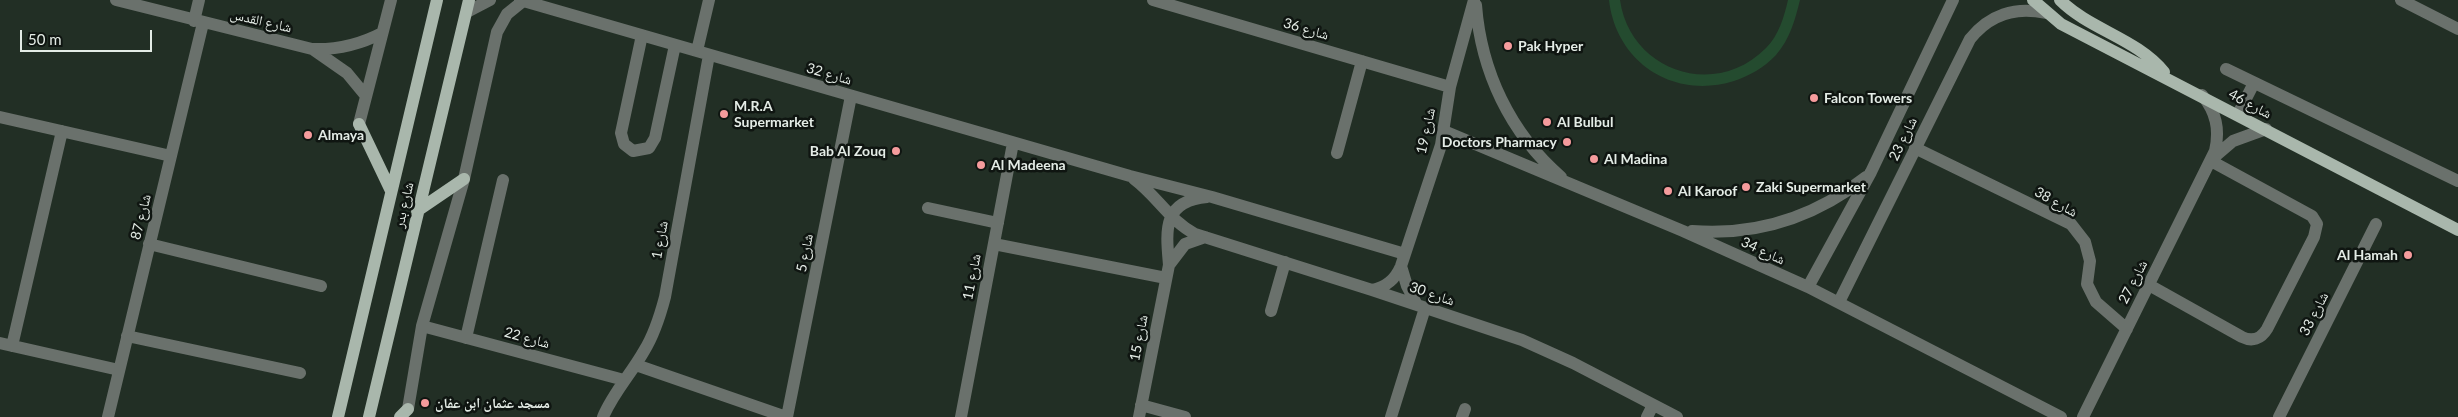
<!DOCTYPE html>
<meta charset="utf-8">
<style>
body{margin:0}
#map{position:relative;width:2458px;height:417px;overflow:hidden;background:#222f25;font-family:Lato,sans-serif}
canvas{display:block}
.scale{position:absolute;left:20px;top:30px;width:132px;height:22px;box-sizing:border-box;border:2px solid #e4ece6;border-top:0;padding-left:6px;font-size:15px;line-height:18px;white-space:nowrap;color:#e4ece6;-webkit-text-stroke:4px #0f1511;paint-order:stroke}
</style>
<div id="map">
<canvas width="2458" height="417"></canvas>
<div class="scale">50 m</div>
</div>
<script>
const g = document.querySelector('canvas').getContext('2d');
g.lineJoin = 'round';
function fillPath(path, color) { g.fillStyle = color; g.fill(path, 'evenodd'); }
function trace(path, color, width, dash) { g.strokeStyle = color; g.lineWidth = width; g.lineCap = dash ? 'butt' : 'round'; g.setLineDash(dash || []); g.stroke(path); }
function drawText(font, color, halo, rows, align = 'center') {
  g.font = font + ' Lato,"Noto Naskh Arabic",sans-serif'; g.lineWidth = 5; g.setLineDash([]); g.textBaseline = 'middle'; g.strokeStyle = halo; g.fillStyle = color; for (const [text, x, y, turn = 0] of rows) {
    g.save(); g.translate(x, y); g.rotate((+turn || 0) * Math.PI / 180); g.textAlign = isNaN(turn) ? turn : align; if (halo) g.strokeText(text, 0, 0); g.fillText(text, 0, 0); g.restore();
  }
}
fillPath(new Path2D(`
 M1609 0H1620C1630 71 1715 100 1766 48 1779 35 1784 17 1788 0H1800C1795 20 1790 39 1776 55 1765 67 1749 76 1734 81 1673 100 1616 62 1609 0Z`), '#244b2f');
trace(new Path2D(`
 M116 0 312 49C338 50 359 45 382 33
 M520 0 1130 176 1212 197 1405 254
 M1153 0 1450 87
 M2401 0 2458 29
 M1476 5C1481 71 1510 133 1561 177
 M467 12 490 0
 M194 21 199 0
 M642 35 621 133 624 144 633 151 649 148 655 138 675 45
 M314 50 347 73 366 96
 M697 51 709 0
 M2226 69 2458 181
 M2238 114 2254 83
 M0 117 171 156
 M359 124 391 0
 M1444 131 1683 231 1808 287 2061 417
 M1915 148 2071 224 2085 242 2090 261 2087 284 2096 302 2127 329
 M1337 153 1362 61
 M2212 159 2233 141 2266 129
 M1134 179C1157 196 1170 221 1195 234L1372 290 1522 340 1573 363 1677 417
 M928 208 998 223
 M1692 231C1756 236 1815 217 1866 177
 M149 244 321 286
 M994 244 1166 278
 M1169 265C1166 231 1162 201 1207 197
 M1401 266 1407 286 1417 305
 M2149 285 2242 337C2252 342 2261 339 2267 329L2314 237 2317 224 2312 216 2211 161
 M1808 287 1871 172 1953 0
 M1372 290C1386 287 1395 280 1401 266L1441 145 1450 87 1474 0
 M1839 302 1970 39C1989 15 2015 6 2046 13
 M1271 311 1285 262
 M422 326 624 380
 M127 336 300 373
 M466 338 503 180
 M0 343 119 370
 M12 346 62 131
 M636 365 786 417
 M1141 405 1185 417
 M408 409 422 326 464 179 497 32 507 14 523 1
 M108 417 203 23
 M603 417C613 393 631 374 644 351 654 335 660 316 665 297L709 55
 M787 417 851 96
 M961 417 1013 143
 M1139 417 1169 265 1185 244 1205 237
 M1391 417 1425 308
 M1462 417 1465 409
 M1647 417 1653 405
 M2083 417 2215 151C2220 129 2216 112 2202 95
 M2279 417 2376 224`), '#6a716c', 12);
trace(new Path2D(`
 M2033 0 2061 24 2458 230
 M2060 0C2090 30 2136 38 2164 72
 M359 124 391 191
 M417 211 464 179
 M338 417 437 0
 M369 417 469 0
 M400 417 408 409`), '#a9b7ac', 12);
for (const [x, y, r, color] of [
 [1508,46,5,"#f59b9c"],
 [1814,98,5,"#f59b9c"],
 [724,114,5,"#f59b9c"],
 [1547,122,5,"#f59b9c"],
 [308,135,5,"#f59b9c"],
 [1567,142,5,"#f59b9c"],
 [896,151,5,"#f59b9c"],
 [1594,159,5,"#f59b9c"],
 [981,165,5,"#f59b9c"],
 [1746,187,5,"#f59b9c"],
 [1668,191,5,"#f59b9c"],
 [2408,255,5,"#f59b9c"],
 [425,403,5,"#f59b9c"]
]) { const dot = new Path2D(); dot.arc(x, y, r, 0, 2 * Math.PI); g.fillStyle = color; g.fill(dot); trace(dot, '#0f1511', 2); }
drawText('14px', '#e4ece6', '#0f1511', [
 ["شارع القدس",261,21,13],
 ["شارع 36",1306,29,16],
 ["شارع 32",829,74,16],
 ["شارع 46",2250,104,28],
 ["شارع 19",1426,131,-78],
 ["شارع 23",1903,139,-64],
 ["شارع 38",2056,202,29],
 ["شارع بدر",404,205,-77],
 ["شارع 87",141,217,-76],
 ["شارع 1",660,240,-80],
 ["شارع 34",1763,251,25],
 ["شارع 5",805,253,-79],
 ["شارع 11",972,277,-79],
 ["شارع 27",2133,282,-63],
 ["شارع 30",1432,294,19],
 ["شارع 33",2314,314,-63],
 ["شارع 22",527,338,15],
 ["شارع 15",1139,338,-79]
]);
drawText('bold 14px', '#e4ece6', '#0f1511', [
 ["Pak Hyper",1518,46],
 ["Falcon Towers",1824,98],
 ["M.R.A",734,106],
 ["Supermarket",734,122],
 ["Al Bulbul",1557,122],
 ["Almaya",318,135],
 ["Doctors Pharmacy",1557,142,"right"],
 ["Bab Al Zouq",886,151,"right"],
 ["Al Madina",1604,159],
 ["Al Madeena",991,165],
 ["Zaki Supermarket",1756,187],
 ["Al Karoof",1678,191],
 ["Al Hamah",2398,255,"right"],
 ["مسجد عثمان ابن عفان",435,403]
], 'left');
</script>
